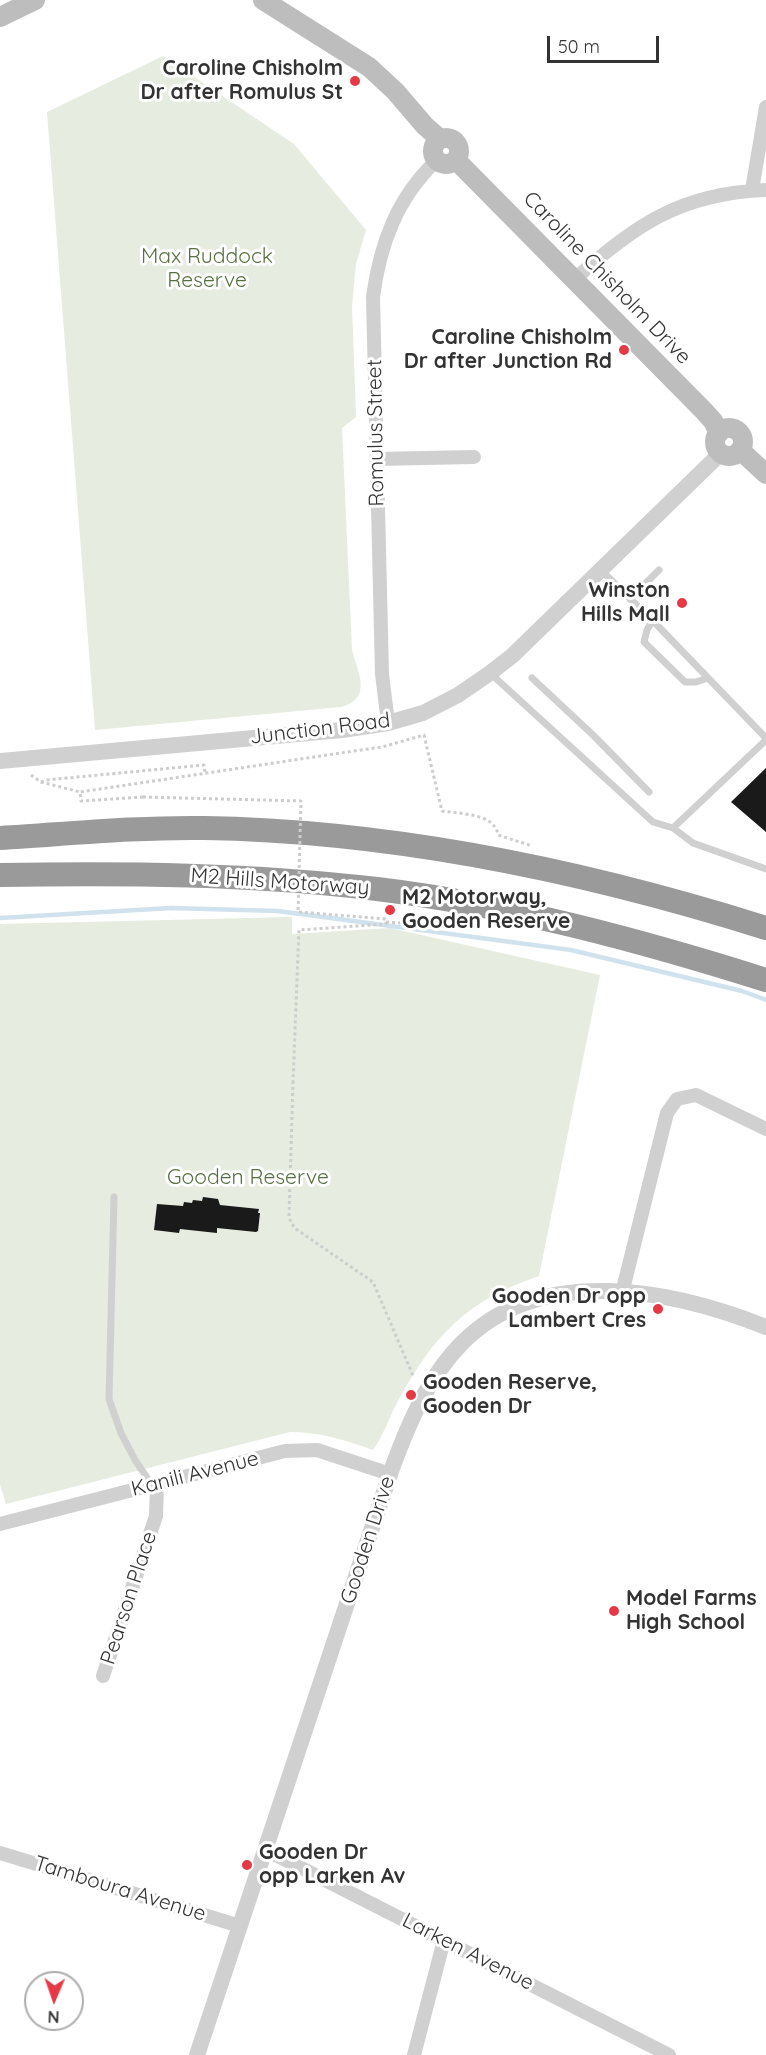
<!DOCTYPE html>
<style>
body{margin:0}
#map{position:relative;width:766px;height:2055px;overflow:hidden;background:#fff;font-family:Quicksand,sans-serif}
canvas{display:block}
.north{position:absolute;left:24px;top:1971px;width:60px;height:60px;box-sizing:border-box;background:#fff;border:2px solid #adadad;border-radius:50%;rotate:182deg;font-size:16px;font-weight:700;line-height:24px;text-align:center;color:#333}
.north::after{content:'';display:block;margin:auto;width:21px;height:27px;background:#e63946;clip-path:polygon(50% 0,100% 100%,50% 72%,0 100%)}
.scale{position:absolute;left:547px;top:36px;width:112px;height:27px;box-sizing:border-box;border:3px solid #333;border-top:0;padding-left:8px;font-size:18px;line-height:21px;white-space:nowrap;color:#333;-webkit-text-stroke:4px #fff;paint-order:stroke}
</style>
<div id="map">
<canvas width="766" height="2055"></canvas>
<div class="north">N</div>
<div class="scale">50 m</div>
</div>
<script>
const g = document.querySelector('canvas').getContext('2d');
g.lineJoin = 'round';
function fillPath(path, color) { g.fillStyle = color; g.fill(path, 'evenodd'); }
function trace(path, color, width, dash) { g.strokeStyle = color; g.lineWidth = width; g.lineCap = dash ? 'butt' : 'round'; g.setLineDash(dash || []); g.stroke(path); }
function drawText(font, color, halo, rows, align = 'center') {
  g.font = font + ' Quicksand,sans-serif'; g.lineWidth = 6; g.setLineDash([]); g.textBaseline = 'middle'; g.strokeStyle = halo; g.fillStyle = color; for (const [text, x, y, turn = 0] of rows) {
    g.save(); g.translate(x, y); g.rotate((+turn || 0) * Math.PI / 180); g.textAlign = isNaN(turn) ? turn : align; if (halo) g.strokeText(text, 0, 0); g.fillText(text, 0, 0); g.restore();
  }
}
fillPath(new Path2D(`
 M163 56 294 144 366 230 356 264 352 306 356 417 342 428 352 650C358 674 373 698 341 707L95 730 47 112Z
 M292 917V934L390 928 600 975 539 1276C467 1300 433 1336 398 1401 389 1417 384 1435 373 1450 345 1440 320 1432 290 1432L6 1504 0 1485V924Z`), '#e6ecdf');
trace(new Path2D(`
 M0 918 171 908 278 911 571 950 742 991 766 1000`), '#cfe2ee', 4.5);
fillPath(new Path2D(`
 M766 768V832L731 802Z
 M203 1197 218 1199 220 1205 259 1209 258 1213H260L258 1231 256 1232 217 1228V1233L180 1229 179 1233 154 1230 157 1204 183 1206 184 1202 192 1203 193 1200 202 1201Z`), '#1a1a1a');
trace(new Path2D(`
 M31 775 41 782 80 792
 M41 782 46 780 204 765 205 772
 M143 797 81 801 80 792 354 751 382 747 424 735 442 811C460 814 495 813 498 835L532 846
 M386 922 428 925V916L426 915
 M293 1081 289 1216 291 1223 296 1229 373 1282 414 1378`), '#cdcdcd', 3, [3, 3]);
trace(new Path2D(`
 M602 571 657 625 766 738
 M630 599 659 570
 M652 621 647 630 644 642 685 682H696L708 678
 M490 673 653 822 673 828 766 740
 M532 678 593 735 649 792
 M673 828 693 843 766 869
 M114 1197 109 1399 121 1433 135 1460 152 1485`), '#d0d0d0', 7);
trace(new Path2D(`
 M752 190 766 107
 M575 279C634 225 682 193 766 190
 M376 459 474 457
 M388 723 382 674 373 297C380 244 397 198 436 161
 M622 1293 667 1113 677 1099 696 1095 766 1129
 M0 1524 285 1451 317 1450 390 1474
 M103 1676 156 1516 157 1484
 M266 1850 669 2055
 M0 1853 240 1926
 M414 2055 444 1940`), '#d0d0d0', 14);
trace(new Path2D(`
 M0 761 342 730 388 723 423 713 458 695 490 673 512 656 721 453
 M197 2055 390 1474C407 1427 427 1378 463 1342 542 1263 673 1290 766 1327`), '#d0d0d0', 16);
trace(new Path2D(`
 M263 0 369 67 395 91 425 126 440 139
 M0 17 35 0
 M433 151a13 13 0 1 1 26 0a13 13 0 1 1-26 0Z
 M456 160 704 411 713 421 719 433
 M715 442a14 14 0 1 1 28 0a14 14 0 1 1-28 0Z
 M740 450 766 474`), '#bdbdbd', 20);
trace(new Path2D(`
 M0 838C68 834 136 827 204 828 395 831 585 871 766 928
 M0 875C126 873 252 874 377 889 509 905 639 940 766 980`), '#9a9a9a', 24);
trace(new Path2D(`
 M143 797 301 801 298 912 386 919V924L299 930 293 1081`), '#cdcdcd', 3, [3, 3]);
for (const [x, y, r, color] of [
 [355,81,6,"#e63946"],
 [624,350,6,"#e63946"],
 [682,603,6,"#e63946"],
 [390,910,6,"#e63946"],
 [658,1309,6,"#e63946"],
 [411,1395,6,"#e63946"],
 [614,1611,6,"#e63946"],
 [247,1865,6,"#e63946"]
]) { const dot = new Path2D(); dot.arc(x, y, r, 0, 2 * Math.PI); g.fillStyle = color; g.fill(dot); trace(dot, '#fff', 2); }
drawText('bold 21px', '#333', '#fff', [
 ["Caroline Chisholm",343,69],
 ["Dr after Romulus St",343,93],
 ["Caroline Chisholm",612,338],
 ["Dr after Junction Rd",612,362],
 ["Winston",670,591],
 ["Hills Mall",670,615],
 ["M2 Motorway,",402,898,"left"],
 ["Gooden Reserve",402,922,"left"],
 ["Gooden Dr opp",646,1297],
 ["Lambert Cres",646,1321],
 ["Gooden Reserve,",423,1383,"left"],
 ["Gooden Dr",423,1407,"left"],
 ["Model Farms",626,1599,"left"],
 ["High School",626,1623,"left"],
 ["Gooden Dr",259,1853,"left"],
 ["opp Larken Av",259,1877,"left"]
], 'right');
drawText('21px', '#56703f', '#fff', [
 ["Max Ruddock",207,257],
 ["Reserve",207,281],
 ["Gooden Reserve",248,1178]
]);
drawText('21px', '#333', '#fff', [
 ["Caroline Chisholm Drive",607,278,46],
 ["Romulus Street",376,433,-91],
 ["Junction Road",320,729,-7],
 ["M2 Hills Motorway",280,882,4],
 ["Kanili Avenue",195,1474,-14],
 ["Gooden Drive",368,1540,-72],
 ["Pearson Place",129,1598,-72],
 ["Tamboura Avenue",120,1889,17],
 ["Larken Avenue",468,1952,27]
]);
</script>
